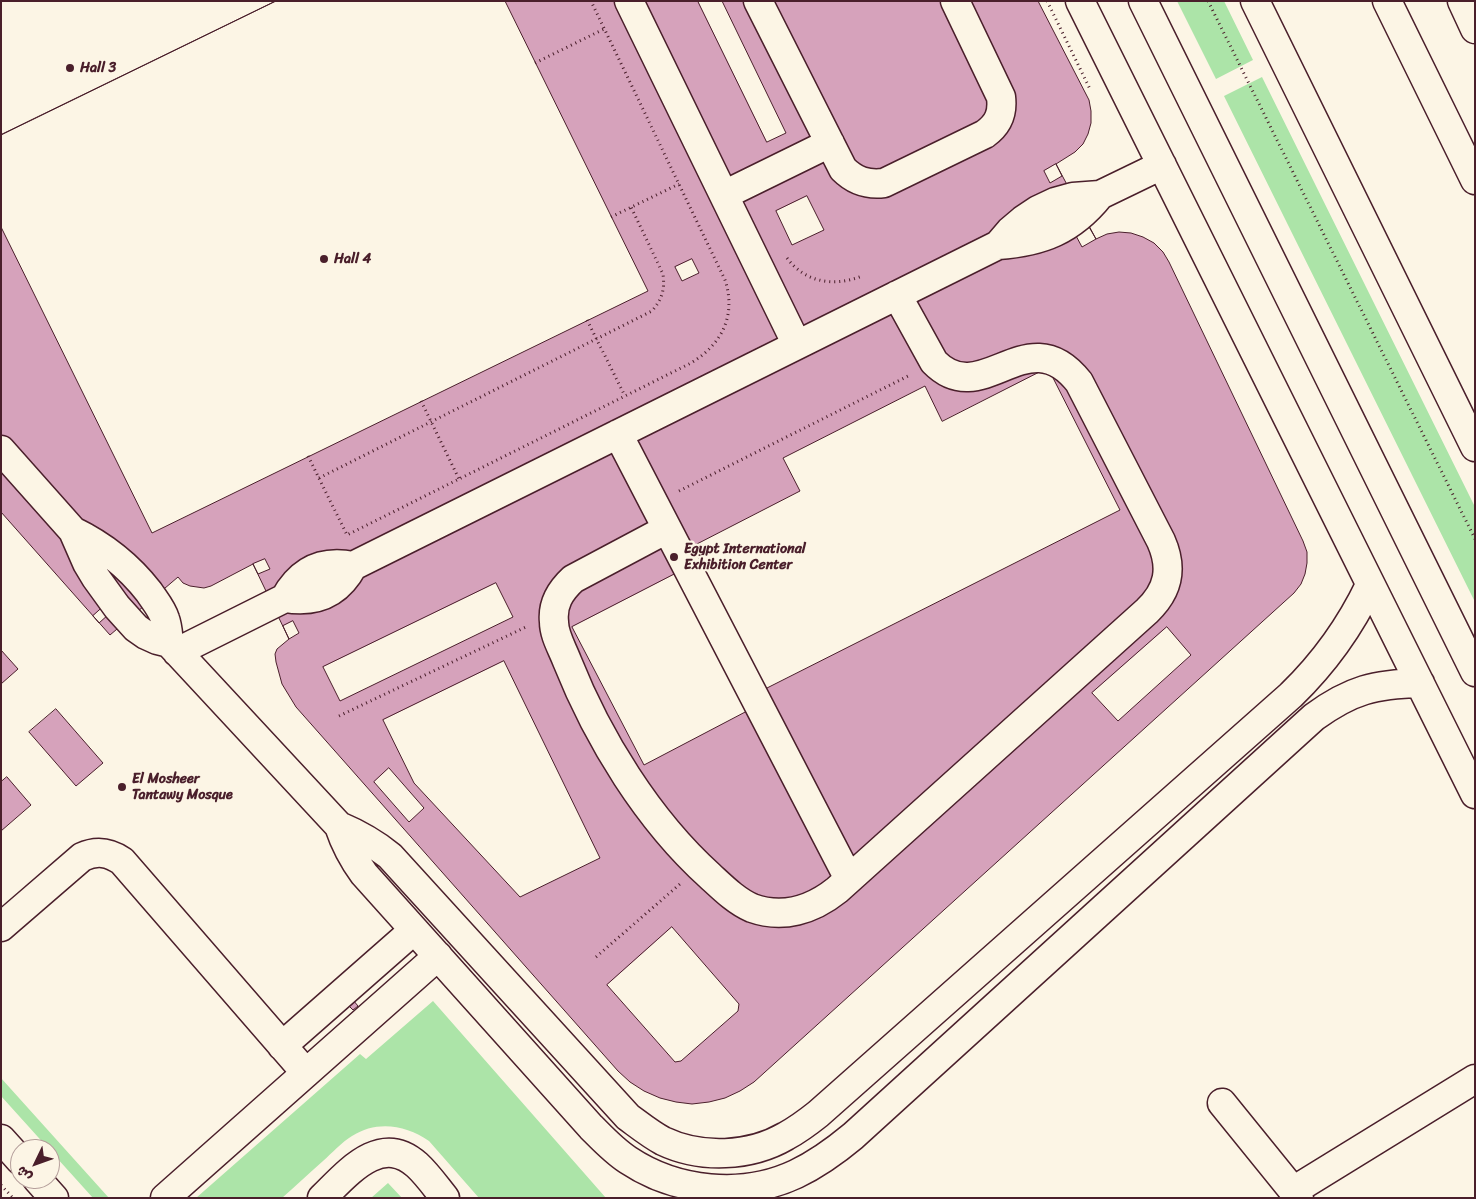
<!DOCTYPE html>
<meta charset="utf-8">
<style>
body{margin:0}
#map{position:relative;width:1476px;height:1199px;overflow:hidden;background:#fcf5e5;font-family:Sriracha,"Playpen Sans Arabic",sans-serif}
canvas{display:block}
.frame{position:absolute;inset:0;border:2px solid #4a1f2b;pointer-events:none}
.north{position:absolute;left:10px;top:1139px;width:50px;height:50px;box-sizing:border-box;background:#fcf5e5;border:1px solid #b59f9b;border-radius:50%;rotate:228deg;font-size:14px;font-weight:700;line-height:20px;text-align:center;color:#4a1f2b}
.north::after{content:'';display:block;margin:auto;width:18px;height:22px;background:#4a1f2b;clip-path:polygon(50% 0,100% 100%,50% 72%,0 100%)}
</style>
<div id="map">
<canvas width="1476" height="1199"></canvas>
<div class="frame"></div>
<div class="north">ش</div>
</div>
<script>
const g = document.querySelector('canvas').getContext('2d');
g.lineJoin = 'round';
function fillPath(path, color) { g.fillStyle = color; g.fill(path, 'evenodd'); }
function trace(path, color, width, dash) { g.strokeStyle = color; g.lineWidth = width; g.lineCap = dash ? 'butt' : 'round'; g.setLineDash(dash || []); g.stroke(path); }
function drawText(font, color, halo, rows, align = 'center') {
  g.font = font + ' Sriracha,sans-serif'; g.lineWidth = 4.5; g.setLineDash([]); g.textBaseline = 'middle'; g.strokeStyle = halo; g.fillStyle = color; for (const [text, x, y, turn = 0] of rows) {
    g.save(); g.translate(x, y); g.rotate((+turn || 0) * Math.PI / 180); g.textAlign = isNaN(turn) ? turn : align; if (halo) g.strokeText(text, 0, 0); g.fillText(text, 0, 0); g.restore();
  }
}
fillPath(new Path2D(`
 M1177 1H1224L1253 60 1216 79Z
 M1262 77 1475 507V602L1224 96Z
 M433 1001 606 1198H479L429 1141C406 1125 377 1120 352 1136 342 1142 332 1153 323 1161 309 1173 296 1186 282 1198H196L360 1054 366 1059Z
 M1 1078 109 1198H93L1 1096Z
 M388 1183 402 1198H371Z`), '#ace4a8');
const building = new Path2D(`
 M1 1H1038L1089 100 1091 111V123L1088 134 1083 144 1075 152 1056 164 1096 239 1107 234 1119 232 1131 233 1143 237 1154 243 1163 252 1169 262 1303 541 1307 552V563L1305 574 1301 584 1294 593 754 1082 740 1091 725 1098 709 1102 692 1104 676 1102 660 1098 644 1091 630 1082 618 1071 296 707 282 684 276 662 275 654 277 649 289 639 253 564 211 586 204 588 190 586 183 583 178 577 110 635 1 512Z
 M1 1H276L1 135Z
 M276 1H505L648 291 152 533 1 227V135Z
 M698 1H722L786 133 767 142Z
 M1056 164 1062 176 1050 183 1044 171Z
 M807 196 824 230 792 245 776 211Z
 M1089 227 1096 239 1082 247 1075 234Z
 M692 259 699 273 682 281 675 267Z
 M1048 368 1120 510 765 689 693 546 800 491 783 458 925 386 942 421Z
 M265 559 270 569 258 574 253 564Z
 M677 573 749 710 644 765 572 627Z
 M496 583 513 617 340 701 323 667Z
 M103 607 109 614 99 623 93 616Z
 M293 621 299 633 289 639 283 626Z
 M1167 627 1191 655 1118 721 1092 693Z
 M1 650 18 669 1 684Z
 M504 661 600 858 520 897 414 783 383 720Z
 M56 709 103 763 76 786 29 732Z
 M389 768 424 808 409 822 374 782Z
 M7 777 31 805 1 831V782Z
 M672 927 739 1004 738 1011 681 1061 675 1062 607 985Z
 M353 1000 358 1006 353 1010 348 1005Z`);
fillPath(building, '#d6a2bb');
trace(building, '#4a1f2b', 1);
const minor = new Path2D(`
 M629 1 797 345
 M758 1 843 169C855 181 867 185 884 183L985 134C999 124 1003 113 1001 97L955 1
 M1080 1 1475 794
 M1143 1 1475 672
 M1255 1 1475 447
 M1387 1 1475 180
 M1462 1 1475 29
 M724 195 830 143
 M998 245 1010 231 1023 220 1038 210 1055 202 1073 197 1100 195 1162 165
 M618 434 849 879
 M1 450 73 531 87 563 96 578 117 607 136 628 146 635 157 640 169 643 339 826C345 844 353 859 364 874L591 1127C603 1139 614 1151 628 1160 676 1192 743 1199 796 1174 817 1164 835 1151 853 1136L1314 717C1351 690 1375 684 1420 683
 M667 529 573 579C560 591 552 604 554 622 554 635 562 648 567 661 598 739 648 820 710 876 723 888 736 901 752 908 783 919 812 910 837 890L1147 611C1169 590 1173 568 1161 541L1079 382C1027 316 983 412 934 362L897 295
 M73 531C104 546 128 565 149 592 155 601 162 609 165 619 168 627 168 635 169 643
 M285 598C300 571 322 560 353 566
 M177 652 285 598C315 603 338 594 353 566L998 245C1042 242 1072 230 1100 195
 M339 826C358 834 374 843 390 856L628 1117C639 1125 650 1134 663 1141 701 1159 750 1157 786 1136 797 1130 808 1122 818 1114L1291 695C1324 663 1350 627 1370 585
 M1 927 82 857C97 850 109 852 122 861L306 1073
 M282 1046 414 930
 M1222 1103 1299 1198
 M1 1139 20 1160
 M37 1179 54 1198
 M1293 1191 1475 1079
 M165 1198 438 956
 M322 1198C347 1174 380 1132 417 1165 427 1174 436 1187 445 1198`);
trace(minor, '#4a1f2b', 31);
trace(new Path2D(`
 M1047 1 1090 89
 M1208 1 1475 539
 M535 63 604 29
 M611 217 679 184
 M787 258C805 283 835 287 862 276
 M587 320 625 396
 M421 401 459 479
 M308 456 347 535 689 364C721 346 737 316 725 280L591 1
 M319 478 652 311C662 299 665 290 663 274L631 207
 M679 491 910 375
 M339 716 528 626
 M596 957 680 884
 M1 1185 13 1198`), '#4a1f2b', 3, [1, 4]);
trace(minor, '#fcf5e5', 28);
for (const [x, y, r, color] of [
 [70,68,5,"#4a1f2b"],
 [324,259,5,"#4a1f2b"],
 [674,557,5,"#4a1f2b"],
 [122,787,5,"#4a1f2b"]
]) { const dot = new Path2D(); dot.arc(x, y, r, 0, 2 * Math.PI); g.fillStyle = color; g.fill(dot); trace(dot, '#fcf5e5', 2); }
drawText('bold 14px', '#4a1f2b', '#fcf5e5', [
 ["Hall 3",80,68],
 ["Hall 4",334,259],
 ["Egypt International",684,549],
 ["Exhibition Center",684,565],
 ["El Mosheer",132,779],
 ["Tantawy Mosque",132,795]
], 'left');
</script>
